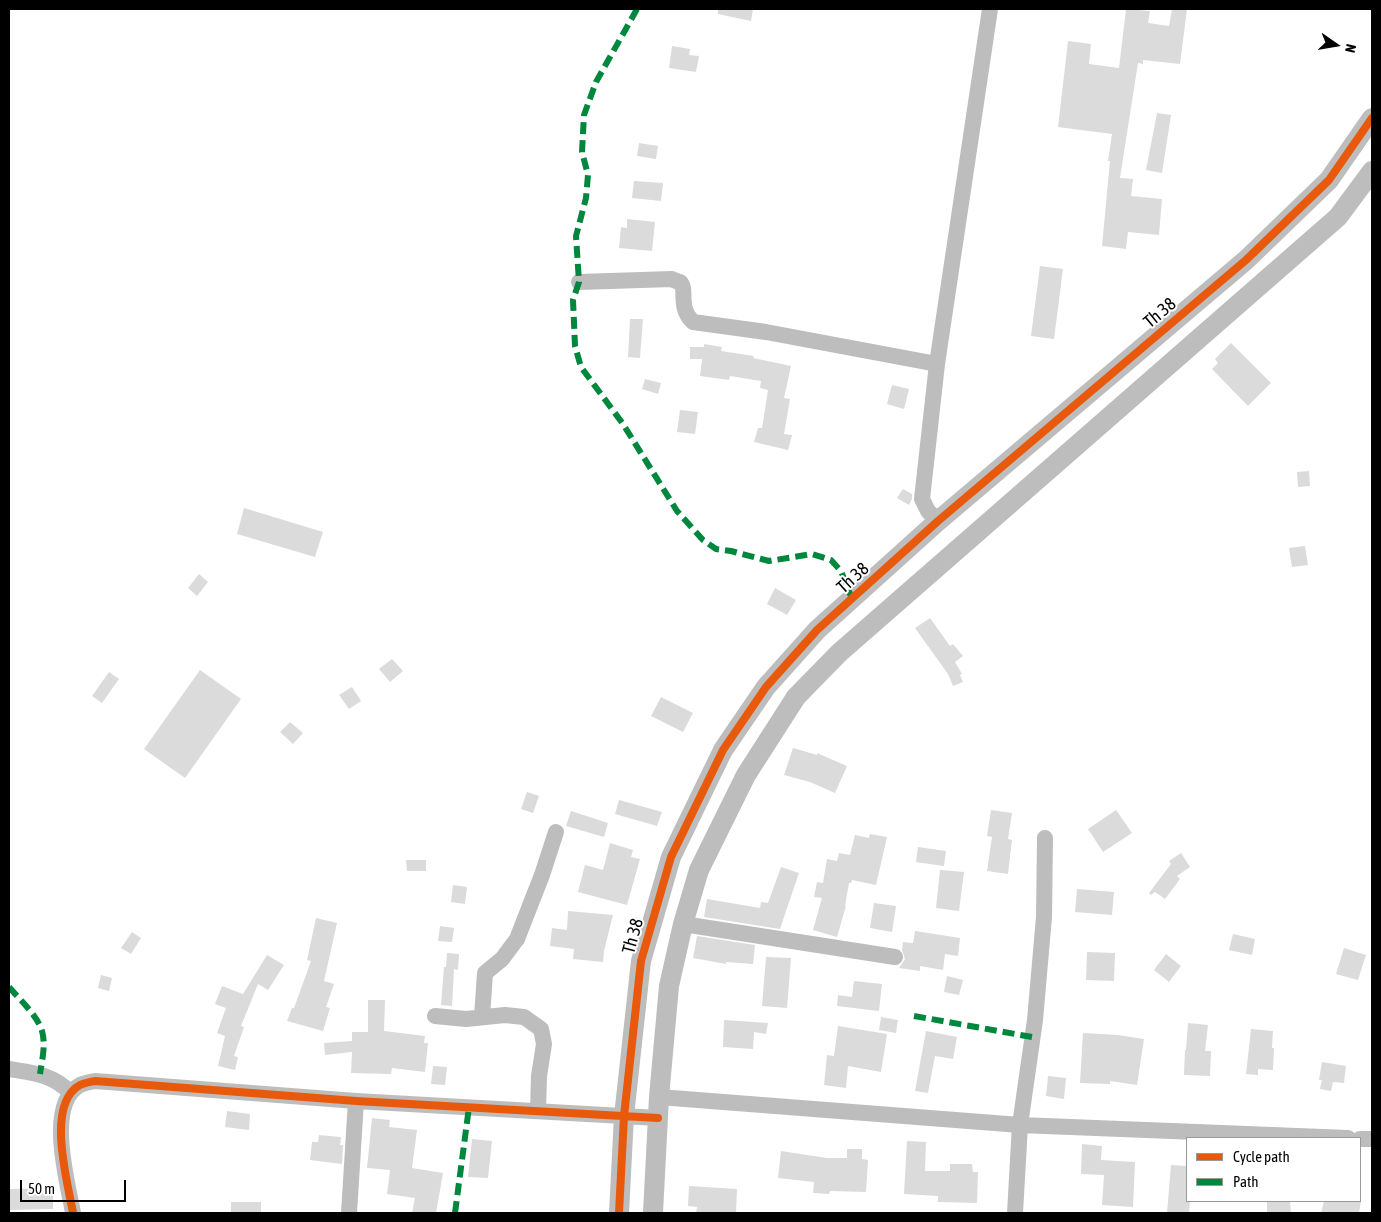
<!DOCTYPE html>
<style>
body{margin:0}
#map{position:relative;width:1381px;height:1222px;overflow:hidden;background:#fff;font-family:"Asap Condensed",sans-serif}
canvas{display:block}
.frame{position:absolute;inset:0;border:10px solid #000;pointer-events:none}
.legend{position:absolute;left:1186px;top:1137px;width:175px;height:65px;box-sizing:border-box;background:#fff;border:1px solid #999;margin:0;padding:6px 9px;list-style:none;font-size:15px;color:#000}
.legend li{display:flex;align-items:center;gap:10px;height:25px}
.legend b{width:25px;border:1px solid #999}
.north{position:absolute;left:1311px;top:20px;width:50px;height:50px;-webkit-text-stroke:4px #fff;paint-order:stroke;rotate:103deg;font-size:14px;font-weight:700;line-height:20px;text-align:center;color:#000}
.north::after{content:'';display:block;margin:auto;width:18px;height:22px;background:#000;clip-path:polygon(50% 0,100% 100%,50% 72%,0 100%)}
.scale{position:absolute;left:20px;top:1180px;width:106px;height:22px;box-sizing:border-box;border:2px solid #000;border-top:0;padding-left:6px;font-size:15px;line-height:18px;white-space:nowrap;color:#000;-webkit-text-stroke:4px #fff;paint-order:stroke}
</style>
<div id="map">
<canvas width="1381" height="1222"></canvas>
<div class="frame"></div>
<ul class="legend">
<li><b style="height:6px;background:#e8590c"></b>Cycle path</li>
<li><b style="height:6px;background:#00873e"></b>Path</li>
</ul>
<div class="north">N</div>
<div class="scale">50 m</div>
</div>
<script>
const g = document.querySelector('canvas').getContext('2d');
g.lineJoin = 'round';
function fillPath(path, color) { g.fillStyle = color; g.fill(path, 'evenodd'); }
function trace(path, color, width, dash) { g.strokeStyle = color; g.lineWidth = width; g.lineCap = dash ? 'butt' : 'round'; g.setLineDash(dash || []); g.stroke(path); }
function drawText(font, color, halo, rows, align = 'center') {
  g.font = font + ' "Asap Condensed",sans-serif'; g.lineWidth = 4; g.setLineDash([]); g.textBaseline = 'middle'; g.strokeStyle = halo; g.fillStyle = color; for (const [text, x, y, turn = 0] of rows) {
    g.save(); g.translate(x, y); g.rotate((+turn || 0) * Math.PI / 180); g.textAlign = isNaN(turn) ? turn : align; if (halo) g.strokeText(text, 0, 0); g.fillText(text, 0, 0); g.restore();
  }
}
fillPath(new Path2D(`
 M718 9H753L751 21 718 14Z
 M1126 9 1150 11 1148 23 1169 26 1172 9H1187L1180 64 1143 60V64L1138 63 1120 178 1133 179 1131 196 1162 199 1159 235 1128 232 1126 249 1102 246 1110 161H1108L1112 134 1058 127 1068 41 1091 44 1089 64 1119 68Z
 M672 46 690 49 689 55 699 56 696 72 669 68Z
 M1157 113 1171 115 1162 173 1146 170Z
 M639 143 658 146 656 159 637 156Z
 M634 181 663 183 661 201 632 198Z
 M627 219 655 222 652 251 619 248 621 227 627 228Z
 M1040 266 1063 269 1054 339 1031 336Z
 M630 319H643L640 358 628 357Z
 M1231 343 1271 383 1248 406 1212 369 1218 363 1215 359Z
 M704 344 722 347 721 351 754 356 753 358 791 366 784 398 790 399 784 434 792 435 788 450 754 442 758 428H762L768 390 760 388 761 381 730 376 729 380 700 376 702 359H690V347H704Z
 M645 379 661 383 658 394 642 389Z
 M892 385 909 389 904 409 887 404Z
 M680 410 698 412 695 434 677 432Z
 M1309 471 1310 486 1298 487 1297 472Z
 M903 489 912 494V499L909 505 897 498Z
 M244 508 323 532 315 557 237 534Z
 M1305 546 1308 565 1292 567 1289 548Z
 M199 574 208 582 197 596 188 588Z
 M775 588 796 600 787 615 767 604Z
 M930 618 950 646 953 644 963 656 955 662 962 674 960 675 963 682 953 686 948 674 915 628Z
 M392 659 403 671 390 682 379 669Z
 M200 670 241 699 185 778 144 749Z
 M109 672 119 679 102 703 92 696Z
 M352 687 361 701 349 709 339 695Z
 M661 697 693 713 683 732 651 716Z
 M290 722 303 733 293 744 280 732Z
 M793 748 817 755V753L847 766 835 793 810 782 784 775Z
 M527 792 539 796 533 813 521 809Z
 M619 800 662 812 657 826 615 814Z
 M991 810 1012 813 1008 839 1012 840 1008 874 987 871 992 837 987 836Z
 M1116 810 1132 833 1103 852 1088 829Z
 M571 811 608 823 604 837 566 826Z
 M870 834 887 837 876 885 852 880 851 883H849L845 906H846L837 937 813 930 822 898 814 897 817 882 823 883 827 859 837 861 839 853 850 855 855 835 869 838Z
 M610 843 633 850 631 857 640 859 627 905 578 892 585 865 603 870Z
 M918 847 946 851 944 866 916 862Z
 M1181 853 1190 867 1177 876 1180 879 1165 899 1155 892 1151 895 1149 893 1171 864 1169 861Z
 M406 860H426V871H407Z
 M781 867 799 873 780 929 704 917 707 899 760 908 761 902 768 903Z
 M940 870 964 872 959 911 936 908Z
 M453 885 467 887 465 904 451 902Z
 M1077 889 1114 892 1112 915 1075 912Z
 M874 903 896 906 892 932 870 928Z
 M568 911 613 915 604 951 603 962 573 959 574 949 550 946 552 928 567 930Z
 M316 918 337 923 324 981 334 984 326 1007 330 1008 323 1031 287 1021 292 1008H294L311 961 307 960Z
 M440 926 454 928 452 942 438 941Z
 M915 931 960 938 958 956 945 954 943 970 920 966V971L899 968 905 959 902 950 903 942 913 943Z
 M132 932 141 938 131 954 121 948Z
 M1233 934 1255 939 1252 955 1229 950Z
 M697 936 755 945 753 964 726 962V964L693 958Z
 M1344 948 1366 955 1358 980 1336 974Z
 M1087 952 1115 953 1114 981 1086 980Z
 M447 953 459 954 458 970 454 969 452 1006 441 1005 444 967H446Z
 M1166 954 1181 966 1169 982 1154 970Z
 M267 955 284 965 268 990 258 984 241 1026 244 1027 234 1056 238 1057 235 1070 218 1066 225 1036 217 1033 226 1008 215 1004 222 986 243 994Z
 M766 957 791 958 787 1008 762 1006Z
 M101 975 112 978 109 991 98 988Z
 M947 976 963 980 959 995 944 992Z
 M854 981 882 984 879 1011 837 1006 838 995 852 997Z
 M368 1000H385L384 1031 425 1036 424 1043H428L425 1072 392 1068 391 1074 351 1073 352 1052 325 1055 324 1043 352 1041V1032H368Z
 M881 1017 898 1020 896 1033 879 1030Z
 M724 1020 768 1023 766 1034 754 1032 753 1049 723 1047Z
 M1188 1023 1208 1025 1205 1051H1211L1210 1076 1184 1075 1185 1050H1186Z
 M838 1026 887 1034 881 1072 848 1066 846 1088 824 1085 827 1055 834 1056Z
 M1251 1029 1273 1031 1272 1048H1274L1273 1070 1258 1069V1075L1246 1074Z
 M926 1031 957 1037 953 1059 935 1056 928 1093 915 1091Z
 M1083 1033 1118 1035 1144 1039 1137 1085 1110 1081V1084L1080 1083Z
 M1322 1062 1346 1066 1344 1083 1333 1082 1331 1091 1320 1089 1322 1080H1319Z
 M433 1066 447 1067 445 1085 431 1084Z
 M1048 1076 1066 1078 1064 1099 1046 1096Z
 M227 1111 250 1114 249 1130 225 1127Z
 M372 1118 390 1120 389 1127 417 1130 412 1168 443 1173 436 1213H412L415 1198 387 1194 390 1170 367 1168Z
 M319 1135 341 1137 340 1145H343L342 1164 310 1160 312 1142H318Z
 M472 1139 492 1141 488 1178 468 1177Z
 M907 1141 926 1142 925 1171H950V1164H972L973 1172H978L977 1203 938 1202V1196L904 1194Z
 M1082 1144 1102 1146 1101 1160 1135 1162 1133 1207 1102 1205 1104 1175 1081 1174Z
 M847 1149H862V1159L868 1160 866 1192 830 1191 829 1194 813 1193 814 1182 778 1178 781 1151 827 1158H847Z
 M1171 1165 1187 1166V1201H1190L1189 1213H1167Z
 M689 1186 737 1189 736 1213H696L697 1207 688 1206Z
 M53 1188V1209L9 1210V1189Z
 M1267 1201H1290L1291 1213H1267Z
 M1324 1201H1361L1359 1213H1321Z
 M231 1202H261V1213H231Z`), '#dbdbdb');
trace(new Path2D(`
 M579 282 672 279C673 280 679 282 680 282 688 289 677 307 693 322L766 332 937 364
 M938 521 928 511 922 499 937 364 990 9
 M683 924 895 957
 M435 1016 466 1019 505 1015 524 1017 541 1029 544 1044 539 1076 538 1111
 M482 1017 485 973 502 959 517 939 542 875 556 832
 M9 1069C34 1073 52 1074 71 1093
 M659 1097 1020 1125 1348 1138
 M1360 1139H1372
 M73 1213C68 1183 45 1104 80 1085 84 1083 90 1082 95 1081L356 1101 658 1118
 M349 1213 356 1101
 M1015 1213 1020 1125 1035 1020 1044 917 1045 838`), '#bdbdbd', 16);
trace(new Path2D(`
 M619 1213 624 1116 641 961 671 857 723 750 766 687 817 630 938 521 1246 260 1329 180 1372 118
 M653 1213 659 1097 669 986 683 924 699 870 746 775 796 697 839 653 1338 217 1372 171`), '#bdbdbd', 20);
trace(new Path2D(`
 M637 9 596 82 584 115 582 152 588 175 586 198 576 236 579 282 573 300 575 346 581 367 623 424 677 511 703 540 716 549 731 551 769 561 812 554 831 560 841 571 852 599
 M9 987C20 1000 37 1015 42 1031 46 1045 42 1060 40 1074
 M914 1016 1032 1037
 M455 1213 469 1107`), '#00873e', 6, [12, 6]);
trace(new Path2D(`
 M73 1213C68 1183 45 1104 80 1085 84 1083 90 1082 95 1081L356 1101 658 1118
 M619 1213 624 1116 641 961 671 857 723 750 766 687 817 630 938 521 1246 260 1329 180 1372 118`), '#e8590c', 8);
drawText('18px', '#000', '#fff', [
 ["Th 38",1160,313,-40],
 ["Th 38",853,578,-42],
 ["Th 38",633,936,-75]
]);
</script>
